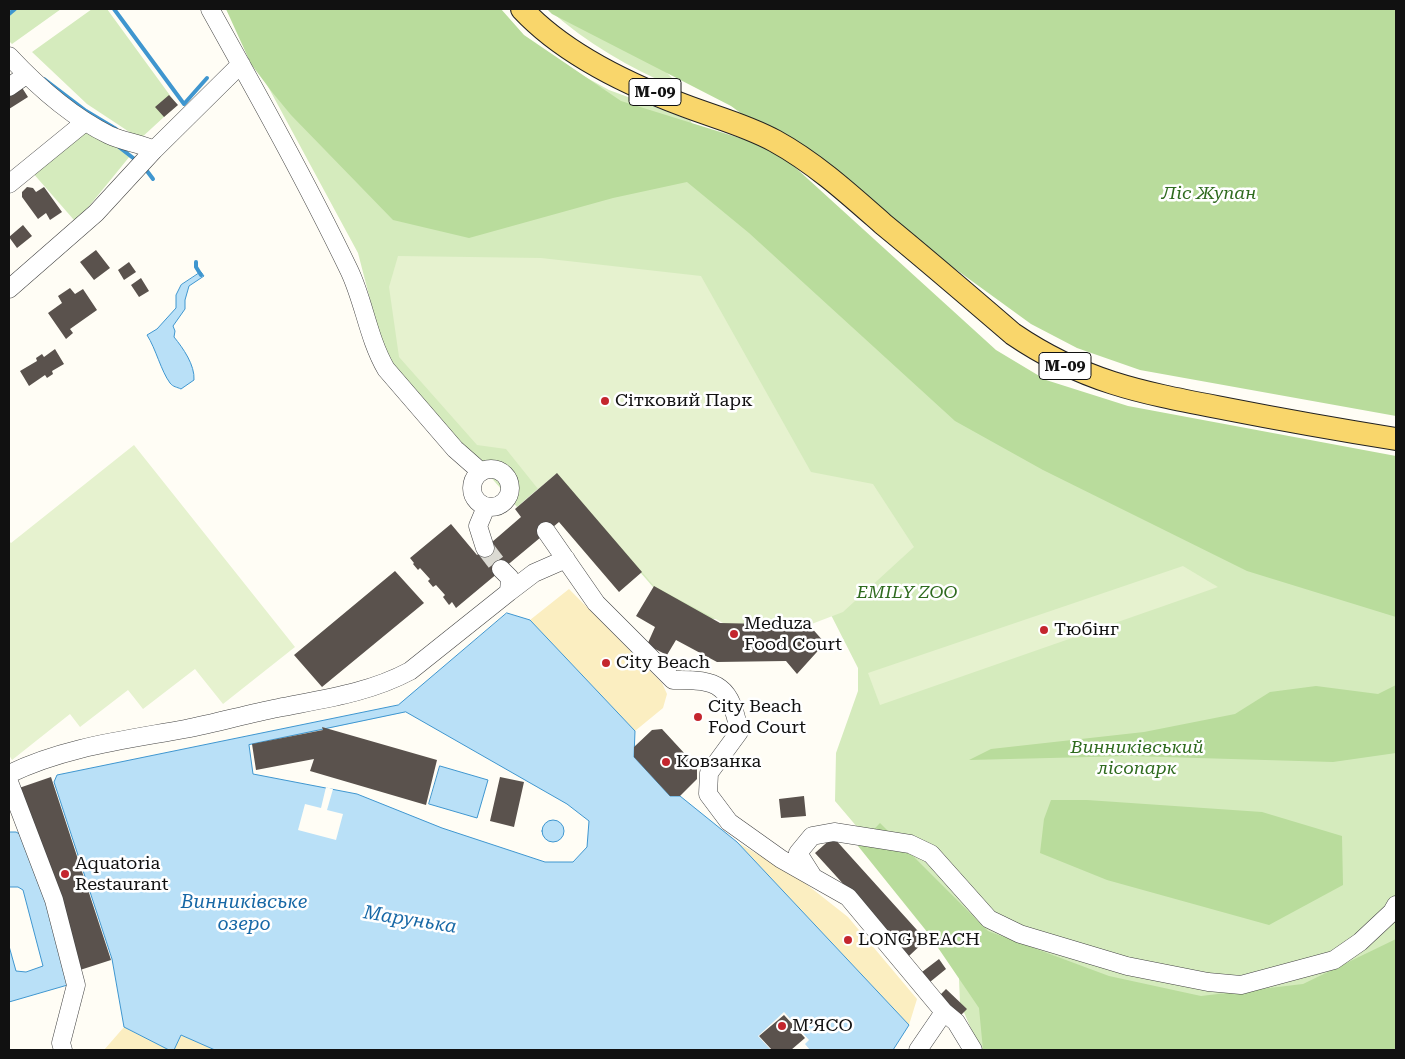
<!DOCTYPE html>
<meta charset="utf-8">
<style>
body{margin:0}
#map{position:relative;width:1405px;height:1059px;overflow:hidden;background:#fffdf5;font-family:"Roboto Serif",serif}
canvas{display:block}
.frame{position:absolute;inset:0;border:10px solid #111;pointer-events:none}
</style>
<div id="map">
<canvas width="1405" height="1059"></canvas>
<div class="frame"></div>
</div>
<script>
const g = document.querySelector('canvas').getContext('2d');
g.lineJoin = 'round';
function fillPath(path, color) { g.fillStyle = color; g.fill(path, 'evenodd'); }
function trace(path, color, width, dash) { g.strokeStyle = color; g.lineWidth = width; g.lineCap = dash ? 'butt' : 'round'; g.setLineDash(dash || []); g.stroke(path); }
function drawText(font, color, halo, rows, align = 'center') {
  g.font = font + ' "Roboto Serif",serif'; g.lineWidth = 5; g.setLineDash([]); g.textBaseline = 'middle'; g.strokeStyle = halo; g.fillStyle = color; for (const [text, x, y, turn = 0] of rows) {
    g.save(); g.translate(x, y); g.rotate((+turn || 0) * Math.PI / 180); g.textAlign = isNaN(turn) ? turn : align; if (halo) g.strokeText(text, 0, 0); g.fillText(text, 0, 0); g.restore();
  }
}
fillPath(new Path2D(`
 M9 9H61L12 44 9 41Z
 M92 9H107L177 105 140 139 87 104 32 52Z
 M226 9 529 46 609 90 690 120 706 145 890 333 1396 546V1050H980L960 1003 958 954 937 921 835 801 836 753 858 691V668L830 613 710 619 653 587 555 474 517 507 385 357 358 253Z
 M548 9H605L673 79 677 88C629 68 587 43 548 9Z
 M86 127 130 156 86 210 74 220 32 172Z`), '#d5ebbd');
fillPath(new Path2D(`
 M226 9H501L524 35 621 101 775 149 996 350 1046 380 1128 406 1396 456V617L1247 571 1043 470 955 421 749 233 687 182 613 198 469 238 393 220 291 115 272 92 251 64Z
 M547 9H1396V416L1140 370 1077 348 1031 324 731 106 552 14Z
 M1396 685V753L1333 762 1130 756 969 760 991 749 1144 732 1235 714 1270 692 1316 686 1378 694Z
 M1051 800H1087L1262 812 1342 836 1343 885 1269 925 1107 880 1040 853 1044 819Z
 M880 823 988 931 1109 976 1201 996 1303 984 1396 939V1050H983L979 1008 928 933 858 846Z`), '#b9dc9c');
fillPath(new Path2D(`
 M569 589 662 683 667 694 663 708 635 731 530 620Z
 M737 842 801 880 848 917 917 999 909 1025Z
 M124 1027 169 1050H104Z
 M181 1035 215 1050H174Z`), '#fbeec1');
fillPath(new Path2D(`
 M398 256 541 258 701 276 811 472 873 484 914 547 843 612 809 625 725 624 654 586 557 473 538 489 506 449 477 445 399 357 389 287Z
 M134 445 295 647 223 704 195 669 143 709 128 690 80 727 70 714 12 760 9 755V541L11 543Z
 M1183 566 1218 587 880 705 868 673Z`), '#e6f2cf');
const water = new Path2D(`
 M201 272 204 276 189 286 185 300V309L173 326 175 331 174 337C183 348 195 365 194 380L181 389C177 387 173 387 170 383 161 371 156 349 147 335L157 329 176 308V295L181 285Z
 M507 613 530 620 635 731 634 757 670 796H680L737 842 909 1025 893 1050H215L181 1035 174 1050H169L124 1027 112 959 54 782 57 775 398 705ZM406 712 567 804 589 821 587 847 573 862H545L442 828 357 794 253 774 249 745Z
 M440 766 488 780 477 818 429 804Z
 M542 831a11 11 0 1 1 22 0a11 11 0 1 1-22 0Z
 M9 832H16L27 838 71 984 9 1002V946L16 971 26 972 43 966 23 890 18 887H9Z`);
fillPath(water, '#b9e0f7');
trace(water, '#3f96cf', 1);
fillPath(new Path2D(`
 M326 787 333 789 327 810 343 814 336 840 298 830 305 804 321 808Z
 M784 1012 809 1040 805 1044 810 1050H771L758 1036Z`), '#fffdf5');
trace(new Path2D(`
 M114 9 184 104 207 78
 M9 14 15 9
 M44 79 86 111 116 129
 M119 147 137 161
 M144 167 153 179
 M196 262V267L201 275`), '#3f96cf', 4);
fillPath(new Path2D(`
 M21 86 28 97 9 109V93Z
 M169 95 178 105 164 117 155 107Z
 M27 187 33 188 36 192 44 187 62 212 50 220 46 213 38 219 22 197V192Z
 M23 225 32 236 17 248 9 237Z
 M96 250 110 268 94 280 80 262Z
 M129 262 136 272 124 280 118 270Z
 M141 278 149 291 139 297 131 285Z
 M70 288 75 294 83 289 97 310 70 329 73 333 66 339 48 313 62 303 58 296Z
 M55 349 64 364 52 371 53 374 47 378 45 375 29 386 20 371 37 361 36 358 42 354 44 357Z
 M557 473 642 572 619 592 559 522 456 608 452 602 449 605 443 597 445 595 436 585 433 587 428 581 430 579 420 568 418 570 413 564 414 563 410 558 451 524 477 555 521 517 515 509Z
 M395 571 424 603 322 687 294 655Z
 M654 586 720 623 809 625 825 643 797 674 786 661 717 662 676 640 667 655 647 645 655 627 636 616Z
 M322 727 437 760 426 805 310 771 314 759 256 770 252 744 323 730Z
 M662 729 697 767V779L680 796H670L634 757V747L652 730Z
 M51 777 111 960 80 970 19 788Z
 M500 777 524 782 514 827 490 821Z
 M804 796 806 816 781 818 779 799Z
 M833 837 926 940 909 956 815 853Z
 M939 959 946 969 930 982 922 972Z
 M946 989 967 1009 957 1019 936 999Z
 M784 1015 805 1038 791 1050H772L759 1036Z`), '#5a524d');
trace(new Path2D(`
 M485 548 501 569`), '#dbdad3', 18, [18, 9]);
const minor = new Path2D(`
 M210 9C258 95 306 181 349 270 364 301 368 338 386 369L455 449 480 471
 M9 56C37 86 72 117 109 135 124 142 139 143 154 150
 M9 87 26 75
 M9 184 85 122
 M9 289 96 213 154 150 241 64
 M472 488a19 19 0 1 1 38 0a19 19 0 1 1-38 0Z
 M546 531 596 603 673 680C719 679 731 686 739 732L709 773 708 794 729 822 781 859 848 897 944 1012 918 1050
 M485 548 478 526 486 507
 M509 592 534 573 566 559
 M9 774C64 747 125 740 185 729 217 723 247 714 278 708 323 699 369 693 410 671L509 592 510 578 501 569
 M9 782 54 900 76 985 61 1043 63 1050
 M812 875 798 853 812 836 834 832 910 844 931 854 989 919 1020 934 1127 966 1208 982 1241 985 1334 960 1360 942 1392 912 1396 905
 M944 1012 956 1022 973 1050`);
const major = new Path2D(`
 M522 9C563 53 627 84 683 105 714 117 746 125 775 141 815 163 849 194 883 224 927 260 970 297 1013 334 1085 383 1144 393 1227 409 1283 420 1340 430 1396 439`);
trace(minor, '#444', 19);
trace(major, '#222', 24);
trace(minor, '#fff', 18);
trace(major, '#f9d66b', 22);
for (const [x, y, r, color] of [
 [605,401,5,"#c4262e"],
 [1044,630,5,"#c4262e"],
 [734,634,5,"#c4262e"],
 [606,663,5,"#c4262e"],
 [698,717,5,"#c4262e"],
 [666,762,5,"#c4262e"],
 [65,874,5,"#c4262e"],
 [848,940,5,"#c4262e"],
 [782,1026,5,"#c4262e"]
]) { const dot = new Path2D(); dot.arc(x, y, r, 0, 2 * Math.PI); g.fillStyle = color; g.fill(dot); trace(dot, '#fff', 2); }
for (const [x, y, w] of [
 [655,92,52],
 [1065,366,52]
]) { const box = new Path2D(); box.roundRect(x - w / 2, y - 13.5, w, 27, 4); g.fillStyle = '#fff'; g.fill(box); trace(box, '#111', 1); }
drawText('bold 16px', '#111', null, [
 ["М-09",655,92],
 ["М-09",1065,366]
]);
drawText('italic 18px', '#2f6b1f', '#fff', [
 ["Ліс Жупан",1209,194],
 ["EMILY ZOO",907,593],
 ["Винниківський",1137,748],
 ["лісопарк",1137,769]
]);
drawText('18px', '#111', '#fff', [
 ["Сітковий Парк",615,401],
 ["Meduza",744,624],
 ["Food Court",744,645],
 ["Тюбінг",1054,630],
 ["City Beach",616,663],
 ["City Beach",708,707],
 ["Food Court",708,728],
 ["Ковзанка",676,762],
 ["Aquatoria",75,864],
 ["Restaurant",75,885],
 ["LONG BEACH",858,940],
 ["М’ЯСО",792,1026]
], 'left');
drawText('italic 19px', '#1768a6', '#fff', [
 ["Винниківське",244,902],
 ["озеро",244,924],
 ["Марунька",410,920,9]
]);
</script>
